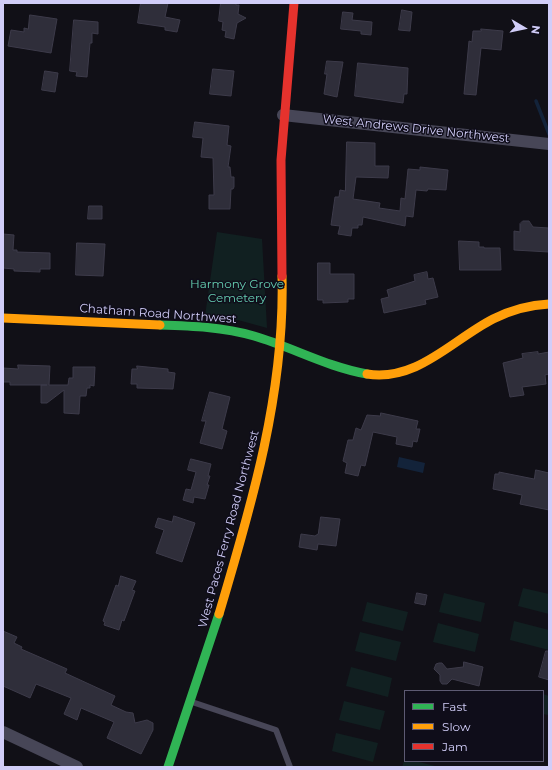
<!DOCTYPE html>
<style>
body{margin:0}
#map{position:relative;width:552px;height:770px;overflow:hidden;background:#111017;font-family:Montserrat,sans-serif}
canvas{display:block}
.frame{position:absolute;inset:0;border:4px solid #d1cdf8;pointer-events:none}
.legend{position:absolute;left:404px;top:690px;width:140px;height:72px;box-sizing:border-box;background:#0f0d1a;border:1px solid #5d5a73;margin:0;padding:5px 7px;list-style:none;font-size:12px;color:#d1cdf8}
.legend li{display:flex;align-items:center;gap:8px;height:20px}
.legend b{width:20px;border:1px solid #5d5a73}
.north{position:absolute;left:504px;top:8px;width:40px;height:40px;-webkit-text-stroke:3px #0f0d1a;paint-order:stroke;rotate:99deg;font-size:11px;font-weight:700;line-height:16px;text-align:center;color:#d1cdf8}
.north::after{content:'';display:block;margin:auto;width:14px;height:18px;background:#d1cdf8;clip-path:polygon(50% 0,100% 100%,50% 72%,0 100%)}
</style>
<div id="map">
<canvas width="552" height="770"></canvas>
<div class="frame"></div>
<ul class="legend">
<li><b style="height:5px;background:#30b455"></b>Fast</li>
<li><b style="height:5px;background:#ff9f0a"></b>Slow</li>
<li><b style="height:5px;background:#e5322d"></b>Jam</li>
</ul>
<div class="north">N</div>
</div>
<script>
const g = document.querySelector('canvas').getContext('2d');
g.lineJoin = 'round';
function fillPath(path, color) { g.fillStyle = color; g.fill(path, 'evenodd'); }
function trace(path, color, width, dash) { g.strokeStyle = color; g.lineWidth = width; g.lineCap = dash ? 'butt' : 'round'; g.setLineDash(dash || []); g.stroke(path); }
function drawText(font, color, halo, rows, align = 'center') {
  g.font = font + ' Montserrat,sans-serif'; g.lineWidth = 3; g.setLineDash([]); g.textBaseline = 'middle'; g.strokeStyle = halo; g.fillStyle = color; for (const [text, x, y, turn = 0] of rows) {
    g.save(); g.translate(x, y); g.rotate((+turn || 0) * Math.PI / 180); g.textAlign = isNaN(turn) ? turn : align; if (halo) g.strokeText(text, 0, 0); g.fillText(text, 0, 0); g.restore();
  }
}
fillPath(new Path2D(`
 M217 232 262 239 267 328 238 320 205 316Z
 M523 588 549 594V614L518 606Z
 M444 593 485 603 481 622 439 612Z
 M367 602 408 612 403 631 362 621Z
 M514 621 549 630V650L510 640Z
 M438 623 479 634 475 652 433 642Z
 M360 632 401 642 396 661 355 651Z
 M351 667 392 678 388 697 346 686Z
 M543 694 549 696 548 715 543 714Z
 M344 701 385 711 380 730 339 720Z
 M336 733 378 743 373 762 332 751Z
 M405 759V761H415L439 767H402Z`), '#112021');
fillPath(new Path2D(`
 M399 457 425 463 423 473 397 467Z`), '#13233a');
trace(new Path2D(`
 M536 101 549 134`), '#13233a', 3.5);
const building = new Path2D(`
 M141 3H168L165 17 180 20 177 32 165 30V27L138 23Z
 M221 3H236V5H239L238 14 246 18 237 23 234 39 225 37 226 31 222 30 223 22 219 21Z
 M402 10 412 12 410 31 399 30Z
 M343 12 353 13 352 20 372 22 371 35 361 34V31L341 29Z
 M30 15 57 19 51 53 8 46 11 30 24 32V28L28 29Z
 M74 20 98 22V34L92 33V43H90L87 77 76 76 77 72 70 71Z
 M481 29 503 31 501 50 481 48 476 95 464 94 469 41 472 42 473 31H481Z
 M327 61 343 62 337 97 324 94 327 74H325Z
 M358 63 408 68 407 94H404L403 103 355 96Z
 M213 69 234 71 231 96 210 94Z
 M45 71 58 73 55 92 42 90Z
 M195 122 229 126 227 145 231 146 228 167H230L231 177H234V187L233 189H231L230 209H209V195H214L213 158 201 157 203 138 193 137Z
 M347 142 375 143V166H389L388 178 356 177 353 199 380 203 379 208 400 211 401 198 405 199 408 169 420 170V167L448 170 446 190 428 189 427 191 416 190 413 217 406 216 405 226 363 217 362 225H358V228H352L351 236 338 234 340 226 331 225 335 197H339L340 190 345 191Z
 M89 206H102V219H88Z
 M523 221H529L533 227 549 228V252L514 250V231L520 232V224Z
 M3 234 14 235 13 250H17V252L50 253V269H40V272L14 271V269L3 268Z
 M459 241 479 242V247H484V248H500L501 270H460Z
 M77 243 105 244 103 276 76 275Z
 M318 263H330V274H354V299H348V302L323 303V300H318Z
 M427 272 428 279 433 278 438 297 425 300 426 304 384 313 381 299 389 297 387 290 415 281 414 275Z
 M538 352V354L549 352V374L545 375 546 384 522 387 524 395 510 397 503 363 523 358 522 354Z
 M18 365 50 366 49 385H68L69 378H73V367H95L94 386 90 385V388H87L86 396H80L79 414 64 413V390L47 403H41V385H47H10V382H3V368L18 369Z
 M137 366 168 369V372L175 373 173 389 137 388V384H131L132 369H137Z
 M210 392 230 397 222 429 227 431 222 449 200 443 206 421H202Z
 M381 413 418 421 416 429H420L417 442 413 441 412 447 396 444 397 437 373 432 365 466 361 465 358 476 345 473 347 463 343 461 348 440H353L356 428 361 430 367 415 380 416Z
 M191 459 211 464 208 476H210L207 485H209L205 499 194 497 193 503 183 500 186 489 191 490 196 472 188 470Z
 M536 470 549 473V510L520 504 522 495 493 489 495 474H499V472L534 479Z
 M174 516 195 523 182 562 156 553 164 530 155 527 158 518 172 522Z
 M321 517 340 519 336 546 318 544 317 550 299 547 301 534 315 536 318 534Z
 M121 576 136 581 132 590 135 591 124 621 122 620 119 630 104 625 105 622 103 621 116 585 118 586Z
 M417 593 427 595 425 605 415 603Z
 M3 631 17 637 14 643 22 647 21 649 67 669 65 673 115 696 111 705 126 712 133 713 135 723 147 720 153 723V730L141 754 107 738 114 722 81 708 77 720 64 714 71 698 36 684 30 698 3 686Z
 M546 651H549V680L539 677Z
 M464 662 483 667 479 686 452 679 447 684H442L440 681V675L434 669 436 664 439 663H442L447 669 463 667Z`);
fillPath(building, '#2f2e3a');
trace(building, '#3d3b4a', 1);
trace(new Path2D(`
 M192 702 276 730 290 767`), '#474657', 6);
trace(new Path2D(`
 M283 115 549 144
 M3 732 77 767`), '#474657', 12);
trace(new Path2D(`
 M160 325C192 326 223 327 254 336 292 347 327 367 367 374
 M168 767 219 614`), '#30b455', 9);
trace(new Path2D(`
 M3 318 160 325
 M367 374C417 382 452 340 493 319 511 310 529 305 549 304
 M219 614C252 504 285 392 282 276`), '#ff9f0a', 9);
trace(new Path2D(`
 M282 276 281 160 294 3`), '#e5322d', 9);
drawText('12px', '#d1cdf8', '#0f0d1a', [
 ["West Andrews Drive Northwest",416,129,6],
 ["Chatham Road Northwest",158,314,4],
 ["West Paces Ferry Road Northwest",229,529,-75]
]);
drawText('12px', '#64cdb0', '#0f0d1a', [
 ["Harmony Grove",237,284],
 ["Cemetery",237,298]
]);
</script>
